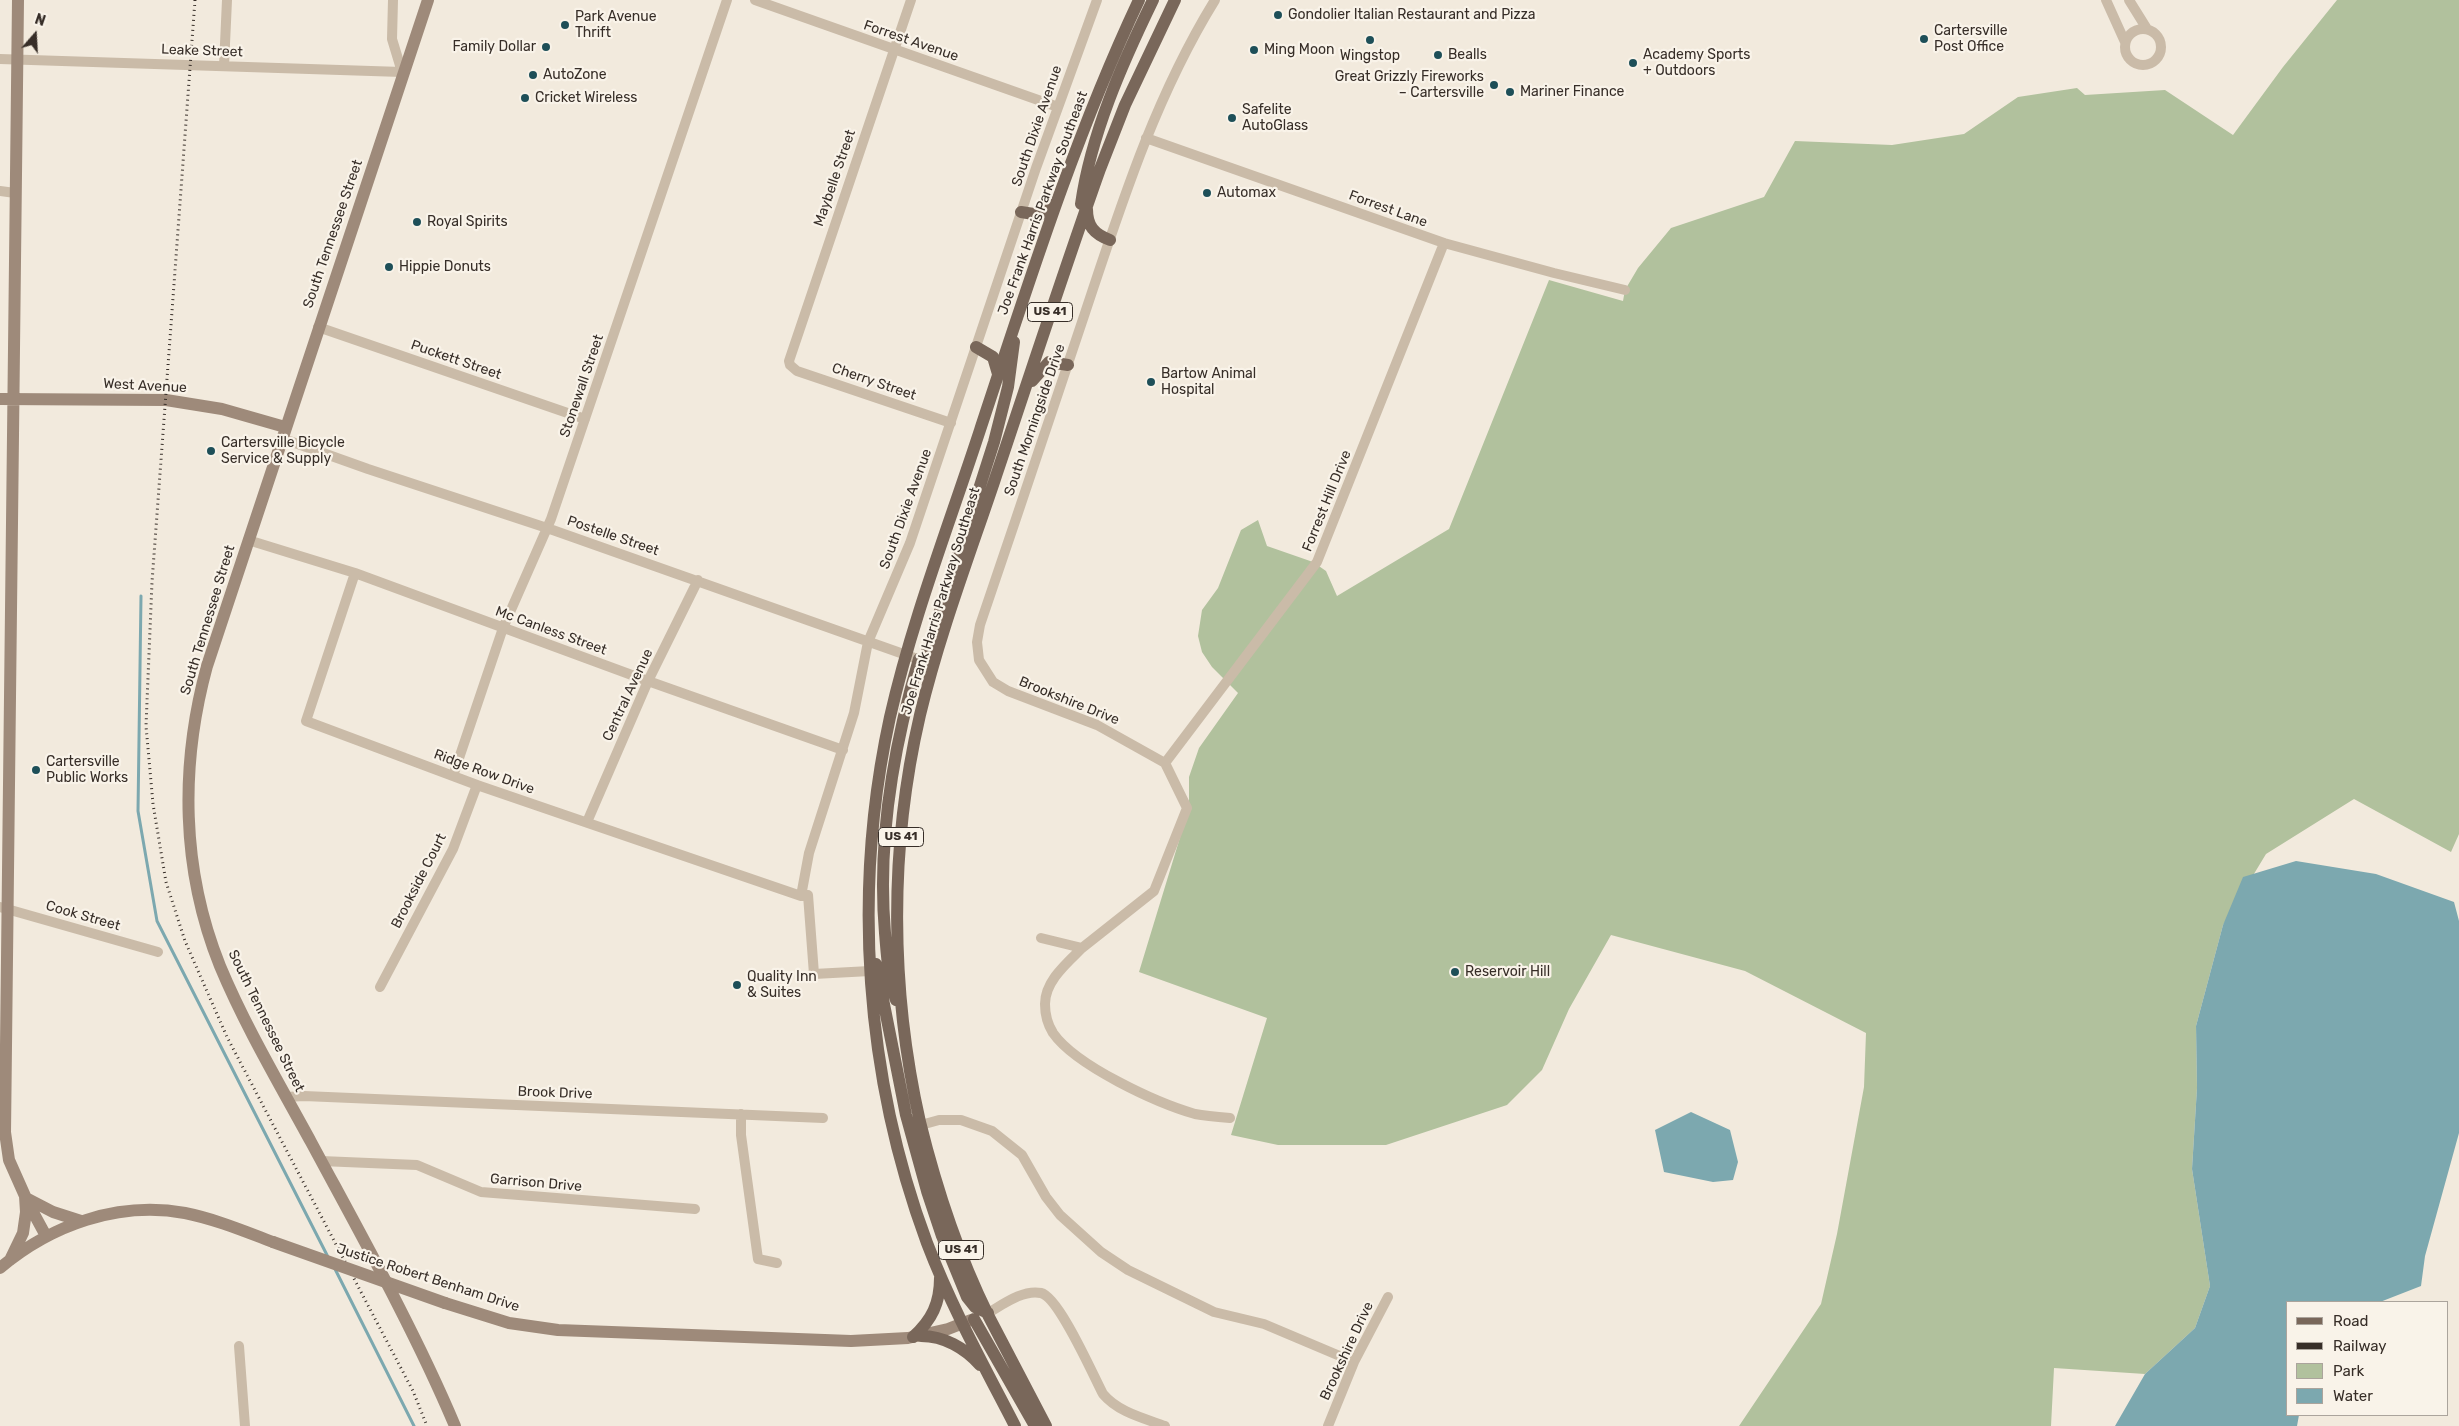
<!DOCTYPE html>
<meta charset="utf-8">
<style>
body{margin:0}
#map{position:relative;width:2459px;height:1426px;overflow:hidden;background:#f2eadd;font-family:Rubik,sans-serif}
canvas{display:block}
.legend{position:absolute;left:2286px;top:1301px;width:162px;height:115px;box-sizing:border-box;background:#f9f3e9;border:1px solid #aba49c;margin:0;padding:6px 9px;list-style:none;font-size:15px;color:#372e28}
.legend li{display:flex;align-items:center;gap:10px;height:25px}
.legend b{width:25px;border:1px solid #aba49c}
.north{position:absolute;left:10px;top:10px;width:50px;height:50px;-webkit-text-stroke:4px #f9f3e9;paint-order:stroke;rotate:19deg;font-size:14px;font-weight:700;line-height:20px;text-align:center;color:#372e28}
.north::after{content:'';display:block;margin:auto;width:18px;height:22px;background:#372e28;clip-path:polygon(50% 0,100% 100%,50% 72%,0 100%)}
</style>
<div id="map">
<canvas width="2459" height="1426"></canvas>
<ul class="legend">
<li><b style="height:6px;background:#79675a"></b>Road</li>
<li><b style="height:6px;background:#372e28"></b>Railway</li>
<li><b style="height:14px;background:#b1c19d"></b>Park</li>
<li><b style="height:14px;background:#7ca8af"></b>Water</li>
</ul>
<div class="north">N</div>
</div>
<script>
const g = document.querySelector('canvas').getContext('2d');
g.lineJoin = 'round';
function fillPath(path, color) { g.fillStyle = color; g.fill(path, 'evenodd'); }
function trace(path, color, width, dash) { g.strokeStyle = color; g.lineWidth = width; g.lineCap = dash ? 'butt' : 'round'; g.setLineDash(dash || []); g.stroke(path); }
function drawText(font, color, halo, rows, align = 'center') {
  g.font = font + ' Rubik,sans-serif'; g.lineWidth = 4.5; g.setLineDash([]); g.textBaseline = 'middle'; g.strokeStyle = halo; g.fillStyle = color; for (const [text, x, y, turn = 0] of rows) {
    g.save(); g.translate(x, y); g.rotate((+turn || 0) * Math.PI / 180); g.textAlign = isNaN(turn) ? turn : align; if (halo) g.strokeText(text, 0, 0); g.fillText(text, 0, 0); g.restore();
  }
}
fillPath(new Path2D(`
 M2337 0H2459V834L2451 852 2354 799 2266 854 2223 925 2196 1026 2197 1088 2192 1169 2210 1286 2195 1328 2145 1374 2054 1368 2051 1426H1739L1821 1304 1837 1234 1864 1087 1866 1033 1745 971 1611 935 1569 1009 1542 1070 1507 1105 1386 1145H1278L1231 1135 1267 1018 1139 972 1189 808V777L1199 748 1238 693 1212 667 1202 652 1198 636 1202 610 1218 588 1241 530 1258 520 1267 546 1313 562 1326 571 1337 596 1449 529 1549 280 1623 301 1625 290 1638 268 1671 228 1764 197 1795 141 1892 145 1964 134 2018 97 2077 88 2085 95 2165 90 2233 135 2283 67Z`), '#b1c19d');
fillPath(new Path2D(`
 M2296 861 2376 874 2454 902 2459 921V1133L2425 1256 2421 1286 2380 1302H2288V1415H2299L2297 1426H2115L2145 1374 2195 1328 2210 1286 2192 1169 2197 1088 2196 1026 2223 925 2243 877Z
 M1691 1112 1730 1130 1738 1162 1733 1180 1713 1182 1664 1172 1655 1130Z`), '#7ca8af');
trace(new Path2D(`
 M141 596 138 811 157 921 328 1257
 M334 1267 414 1426`), '#7ca8af', 3);
trace(new Path2D(`
 M755 0 1058 107
 M911 0 789 361 790 365 797 371 951 423
 M2106 0 2125 42
 M2129 0 2147 29
 M2125 47a18 18 0 1 1 36 0a18 18 0 1 1-36 0Z
 M0 59 402 72 392 39 393 0
 M224 66 227 0
 M1146 138 1444 243 1554 273 1625 290
 M0 191 15 193
 M318 327 585 419
 M281 438 368 469 547 528 926 662
 M248 540 355 573 648 681 843 750
 M355 573 306 721 477 785 801 896
 M1165 763 1317 562 1444 243
 M453 776 503 628 551 519 727 0
 M587 822 648 681 698 580
 M0 907 158 952
 M1041 938 1082 948 1154 891 1187 808 1165 763 1097 725 1008 691 993 682 979 660 977 642 980 625C1015 521 1051 417 1085 313 1121 205 1155 97 1215 0
 M1082 948C1067 963 1045 981 1045 1004 1045 1014 1048 1025 1053 1033 1076 1066 1157 1103 1195 1114 1206 1116 1218 1117 1230 1118
 M870 971 814 974 808 895 801 896 809 853 854 713 868 642 910 543 1036 168 1097 0
 M380 987 453 849 477 785
 M286 1097 304 1096 823 1118
 M741 1114V1135L758 1259 777 1263
 M921 1125 939 1120H961L992 1131 1022 1155 1046 1197 1060 1215 1101 1252 1128 1270 1214 1312 1264 1324 1354 1362
 M321 1161 417 1165 481 1192 695 1209
 M988 1313C1002 1305 1023 1289 1041 1293 1059 1297 1093 1375 1103 1394 1118 1412 1143 1418 1165 1426
 M239 1346 245 1426
 M1328 1426 1354 1362 1388 1297`), '#cabba8', 10);
trace(new Path2D(`
 M428 0 207 666C180 765 181 869 220 966 245 1026 280 1085 311 1142 361 1235 414 1329 455 1426
 M0 399 166 400 222 409 285 427
 M26 1198 53 1212 81 1221
 M27 1201 46 1236
 M10 1260 23 1233 26 1212 25 1196 9 1160 5 1132 18 0
 M0 1268C51 1225 118 1201 185 1213 215 1219 244 1231 273 1242
 M445 1303 509 1323 558 1330 851 1341 908 1338 948 1329 971 1320`), '#9e8a7a', 12);
trace(new Path2D(`
 M1081 204C1091 134 1122 64 1153 0
 M1087 209C1087 226 1094 234 1110 240
 M1021 212 1040 215 1056 203
 M976 347 993 357 998 374
 M1032 381 1049 362 1068 365
 M924 661 994 442 1008 387 1014 342
 M876 964 906 1115 927 1191 942 1236 967 1297 975 1307 988 1313
 M896 1000C888 979 887 956 885 933 877 841 893 748 919 659
 M974 1319 1035 1426
 M921 1336C944 1336 965 1348 980 1365
 M913 1337C932 1320 940 1303 940 1278
 M1015 1426C984 1366 951 1306 927 1243 865 1076 852 891 890 717 912 620 949 525 980 430 1028 285 1074 138 1139 0
 M1046 1426C1027 1389 1007 1352 988 1315 958 1254 936 1187 920 1122 890 989 889 848 920 715 939 636 968 559 994 482 1029 378 1063 273 1100 169L1125 105 1175 0`), '#79675a', 12);
trace(new Path2D(`
 M195 0 152 582 146 726 153 804 166 882 185 941 227 1037 413 1391 427 1426`), '#372e28', 3, [1, 4]);
trace(new Path2D(`
 M273 1242 445 1303`), '#9e8a7a', 12);
for (const [x, y, r, color] of [
 [1278,15,5,"#1e4f58"],
 [565,25,5,"#1e4f58"],
 [1924,39,5,"#1e4f58"],
 [1370,40,5,"#1e4f58"],
 [546,47,5,"#1e4f58"],
 [1254,50,5,"#1e4f58"],
 [1438,55,5,"#1e4f58"],
 [1633,63,5,"#1e4f58"],
 [533,75,5,"#1e4f58"],
 [1494,85,5,"#1e4f58"],
 [1510,92,5,"#1e4f58"],
 [525,98,5,"#1e4f58"],
 [1232,118,5,"#1e4f58"],
 [1207,193,5,"#1e4f58"],
 [417,222,5,"#1e4f58"],
 [389,267,5,"#1e4f58"],
 [1151,382,5,"#1e4f58"],
 [211,451,5,"#1e4f58"],
 [36,770,5,"#1e4f58"],
 [1455,972,5,"#1e4f58"],
 [737,985,5,"#1e4f58"]
]) { const dot = new Path2D(); dot.arc(x, y, r, 0, 2 * Math.PI); g.fillStyle = color; g.fill(dot); trace(dot, '#f9f3e9', 2); }
for (const [x, y, w] of [
 [1050,312,45],
 [901,837,45],
 [961,1250,45]
]) { const box = new Path2D(); box.roundRect(x - w / 2, y - 9.5, w, 19, 4); g.fillStyle = '#f9f3e9'; g.fill(box); trace(box, '#372e28', 1); }
drawText('bold 12px', '#372e28', null, [
 ["US 41",1050,312],
 ["US 41",901,837],
 ["US 41",961,1250]
]);
drawText('14px', '#372e28', '#f9f3e9', [
 ["Gondolier Italian Restaurant and Pizza",1288,15],
 ["Park Avenue",575,17],
 ["Thrift",575,33],
 ["Cartersville",1934,31],
 ["Post Office",1934,47],
 ["Family Dollar",536,47,"right"],
 ["Ming Moon",1264,50],
 ["Bealls",1448,55],
 ["Academy Sports",1643,55],
 ["+ Outdoors",1643,71],
 ["Wingstop",1370,56,"center"],
 ["AutoZone",543,75],
 ["Great Grizzly Fireworks",1484,77,"right"],
 ["– Cartersville",1484,93,"right"],
 ["Mariner Finance",1520,92],
 ["Cricket Wireless",535,98],
 ["Safelite",1242,110],
 ["AutoGlass",1242,126],
 ["Automax",1217,193],
 ["Royal Spirits",427,222],
 ["Hippie Donuts",399,267],
 ["Bartow Animal",1161,374],
 ["Hospital",1161,390],
 ["Cartersville Bicycle",221,443],
 ["Service & Supply",221,459],
 ["Cartersville",46,762],
 ["Public Works",46,778],
 ["Reservoir Hill",1465,972],
 ["Quality Inn",747,977],
 ["& Suites",747,993]
], 'left');
drawText('14px', '#372e28', '#f9f3e9', [
 ["Forrest Avenue",911,41,19],
 ["Leake Street",202,51,2],
 ["South Dixie Avenue",1037,126,-71],
 ["Maybelle Street",835,178,-71],
 ["Joe Frank Harris Parkway Southeast",1043,203,-70],
 ["Forrest Lane",1388,209,20],
 ["South Tennessee Street",333,234,-71],
 ["Puckett Street",456,360,19],
 ["Cherry Street",874,382,19],
 ["West Avenue",145,386,3],
 ["Stonewall Street",582,386,-71],
 ["South Morningside Drive",1035,420,-71],
 ["Forrest Hill Drive",1327,501,-68],
 ["South Dixie Avenue",906,509,-70],
 ["Postelle Street",613,536,19],
 ["Joe Frank Harris Parkway Southeast",941,601,-73],
 ["South Tennessee Street",208,620,-73],
 ["Mc Canless Street",551,631,20],
 ["Central Avenue",628,695,-65],
 ["Brookshire Drive",1069,701,22],
 ["Ridge Row Drive",484,772,20],
 ["Brookside Court",419,881,-63],
 ["Cook Street",83,916,16],
 ["South Tennessee Street",266,1021,64],
 ["Brook Drive",555,1093,2],
 ["Garrison Drive",536,1183,5],
 ["Justice Robert Benham Drive",428,1278,18],
 ["Brookshire Drive",1347,1351,-65]
]);
</script>
